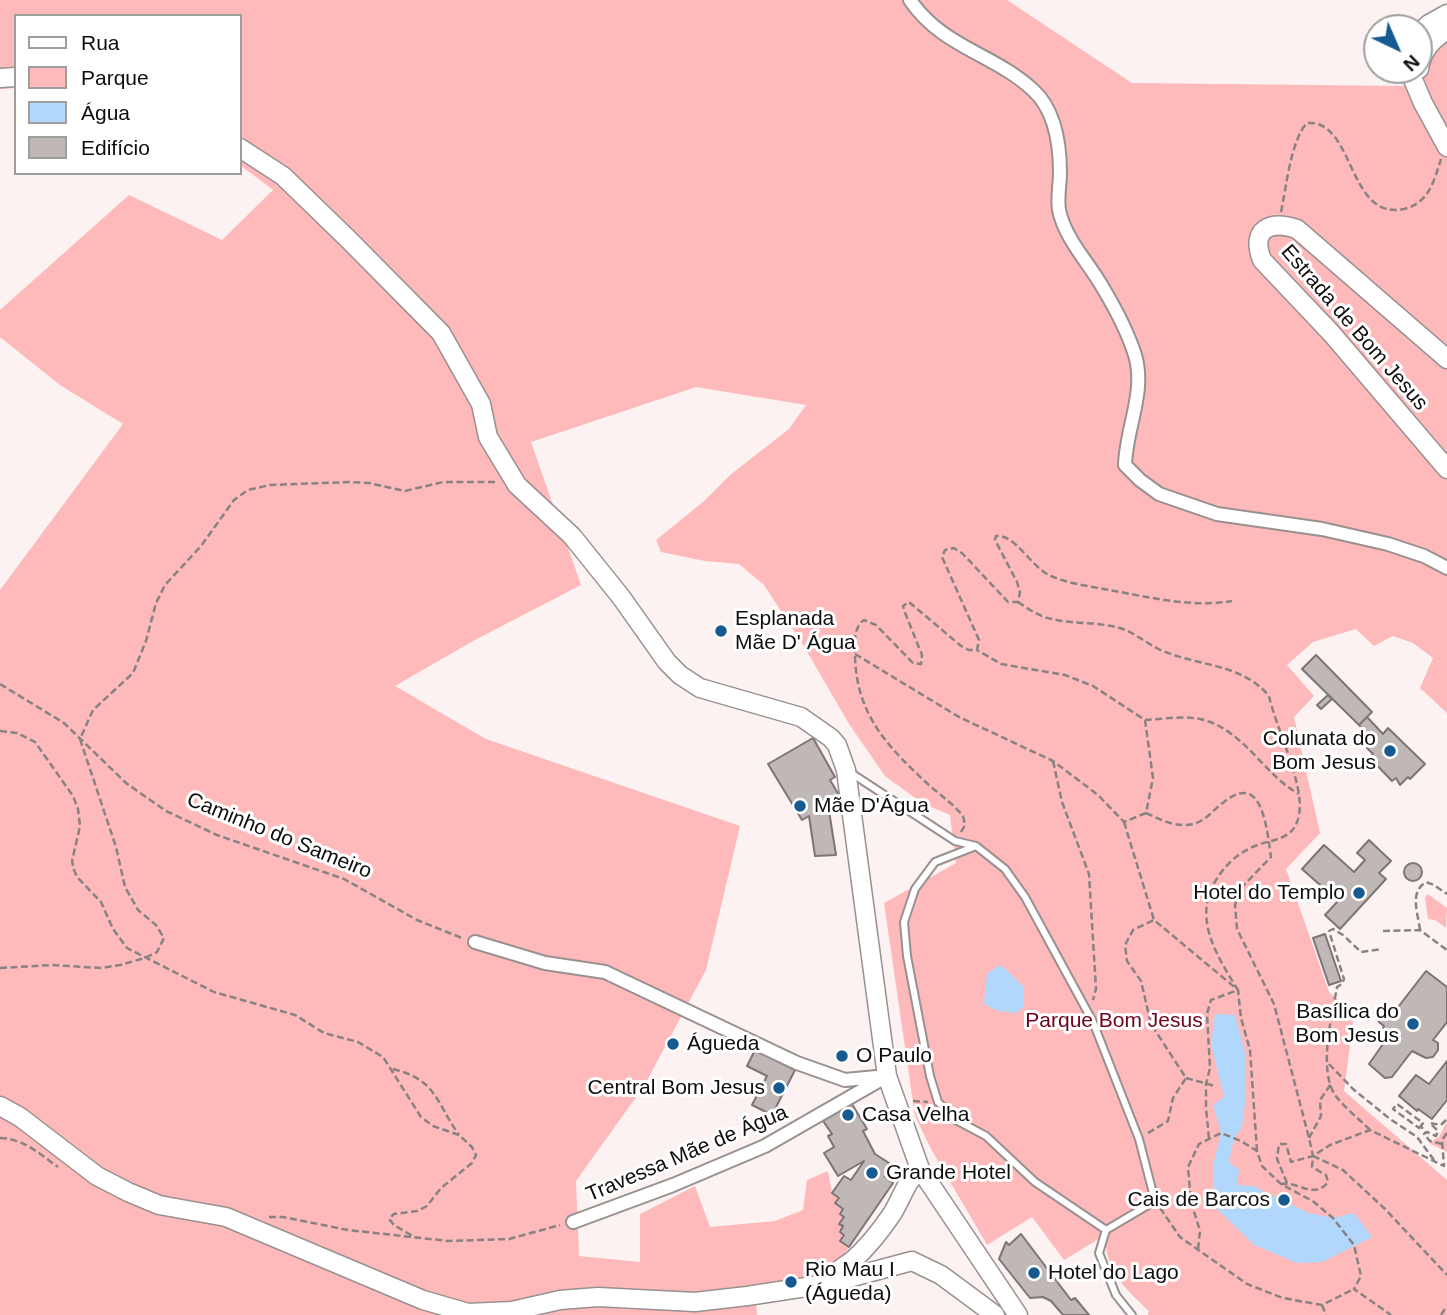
<!DOCTYPE html>
<meta charset="utf-8">
<style>
body{margin:0}
#map{position:relative;width:1447px;height:1315px;overflow:hidden;background:#fcf2f2;font-family:Arial,sans-serif}
canvas{display:block}
.legend{position:absolute;left:14px;top:14px;width:228px;height:161px;box-sizing:border-box;background:#fff;border:2px solid #9f9e9e;margin:0;padding:9px 12px;list-style:none;font-size:21px;color:#100d0d}
.legend li{display:flex;align-items:center;gap:14px;height:35px}
.legend b{width:35px;border:2px solid #9f9e9e}
.north{position:absolute;left:1363px;top:14px;width:70px;height:70px;box-sizing:border-box;background:#fff;border:2px solid #9f9e9e;border-radius:50%;rotate:136deg;font-size:19px;font-weight:700;line-height:28px;text-align:center;color:#100d0d}
.north::after{content:'';display:block;margin:auto;width:24px;height:32px;background:#165a8f;clip-path:polygon(50% 0,100% 100%,50% 72%,0 100%)}
</style>
<div id="map">
<canvas width="1447" height="1315"></canvas>
<ul class="legend">
<li><b style="height:9px;background:#fff"></b>Rua</li>
<li><b style="height:19px;background:#feb9bb"></b>Parque</li>
<li><b style="height:19px;background:#b1d8fc"></b>Água</li>
<li><b style="height:19px;background:#c0b7b7"></b>Edifício</li>
</ul>
<div class="north">N</div>
</div>
<script>
const g = document.querySelector('canvas').getContext('2d');
g.lineJoin = 'round';
function fillPath(path, color) { g.fillStyle = color; g.fill(path, 'evenodd'); }
function trace(path, color, width, dash) { g.strokeStyle = color; g.lineWidth = width; g.lineCap = dash ? 'butt' : 'round'; g.setLineDash(dash || []); g.stroke(path); }
function drawText(font, color, halo, rows, align = 'center') {
  g.font = font + ' Arial,sans-serif'; g.lineWidth = 6; g.setLineDash([]); g.textBaseline = 'middle'; g.strokeStyle = halo; g.fillStyle = color; for (const [text, x, y, turn = 0] of rows) {
    g.save(); g.translate(x, y); g.rotate((+turn || 0) * Math.PI / 180); g.textAlign = isNaN(turn) ? turn : align; if (halo) g.strokeText(text, 0, 0); g.fillText(text, 0, 0); g.restore();
  }
}
fillPath(new Path2D(`
 M0 0H1007L1132 83 1403 86 1429 70 1433 53 1447 40V713L1420 688 1433 658 1413 643 1393 636 1374 646 1356 629 1313 642 1287 665 1314 696 1294 717 1320 833 1286 869 1329 992 1354 1014 1344 1091 1447 1180V1315H1148L1149 1311C1125 1289 1105 1270 1105 1235L1064 1260 1032 1217 987 1245 931 1149 915 1116 884 903 956 863 950 815 922 803 885 776 849 724 802 643 764 585 739 564 705 561 661 552 656 540 703 502 730 475 789 429 806 405 696 387 531 442 581 585 473 641 395 686 486 739 740 826 706 970 644 1086 576 1181 579 1256 640 1262V1214L695 1186 710 1227 775 1221 803 1210 807 1180 828 1171 832 1193 839 1198 836 1203 843 1209 840 1214 844 1217 839 1224 843 1226 840 1232 844 1235 840 1240 849 1247C830 1278 787 1282 755 1288L757 1315H0V590L123 424 60 385 0 337V310L129 195 222 240 273 190 240 165V16H16V88L0 89Z
 M1428 894 1447 908 1446 928 1435 920 1428 919 1425 898Z
 M1447 1121V1152L1429 1143 1439 1137Z`), '#feb9bb');
fillPath(new Path2D(`
 M1001 965 1024 987V1006L1017 1013 998 1011 984 1004 987 973Z
 M1215 1014 1235 1015 1245 1052 1246 1097 1242 1127 1234 1138 1229 1162 1239 1170 1237 1185 1253 1186 1309 1213 1333 1218 1354 1213 1372 1237 1322 1262 1297 1263 1254 1245 1213 1205V1165L1221 1133 1213 1105 1224 1097 1211 1044Z`), '#b1d8fc');
const building = new Path2D(`
 M1316 655 1372 712 1359 725 1302 669Z
 M1328 695 1332 699 1321 709 1317 705Z
 M1367 717 1383 734 1388 728 1425 764 1410 779 1408 777 1400 785 1396 778 1392 781 1370 758 1373 754 1367 748 1371 745 1360 734 1363 730 1359 725Z
 M813 738 835 777 830 780 839 795 825 804 829 811 836 855 815 856 809 816 802 820 768 764Z
 M1369 840 1391 861 1379 873 1386 879 1340 929 1325 915 1338 901 1302 869 1324 845 1354 872 1365 860 1357 853Z
 M1404 872a9 9 0 1 1 18 0a9 9 0 1 1-18 0Z
 M1325 934 1341 981 1329 985 1313 938Z
 M1426 971 1447 987V1022L1433 1040 1438 1043V1050L1433 1057 1426 1058 1412 1051 1392 1077 1385 1078 1369 1064 1390 1034 1383 1028 1384 1026 1379 1022 1378 1016 1384 1008 1390 1007 1395 1011Z
 M755 1050 795 1070 772 1115 752 1105 767 1076 747 1066Z
 M1447 1061V1100L1432 1119 1418 1109 1417 1111 1399 1096 1416 1075 1429 1084Z
 M852 1104 867 1129 863 1131 875 1154 889 1163 886 1168 890 1171 885 1177 893 1183 849 1247 840 1241 844 1235 840 1232 843 1226 839 1224 844 1217 840 1214 843 1209 835 1203 839 1198 832 1193 844 1176 851 1180 864 1161 838 1176 824 1153 834 1147 828 1136 832 1134 823 1121Z
 M1021 1234 1071 1300 1075 1298 1089 1315H1063L1051 1301 1043 1297 1030 1298 999 1259 1006 1242 1009 1245Z`);
fillPath(building, '#c0b7b7');
trace(building, '#7d7475', 2);
const lane = new Path2D(`
 M851 773 955 841 976 846 1005 869 1025 897 1093 1022 1139 1139 1155 1201 1106 1230 1099 1253 1116 1295 1132 1315
 M976 846 935 862 915 889 904 922 907 956 930 1076 938 1102 956 1120 986 1136 1035 1182 1106 1230`);
const street = new Path2D(`
 M910 0C943 48 993 53 1033 90 1055 110 1060 143 1060 173 1060 184 1057 198 1059 210 1065 239 1089 263 1103 288 1115 308 1128 333 1135 355 1146 392 1126 428 1125 465L1140 480 1159 494 1217 514 1322 529 1388 544 1424 556 1447 568
 M475 942 545 963 605 972 797 1063 845 1080 887 1076
 M573 1222 673 1185 765 1146 880 1080`);
const secondary = new Path2D(`
 M1419 33 1429 24 1447 14
 M1419 69C1422 51 1431 40 1447 30
 M1409 70 1423 103 1447 147
 M0 78 16 77
 M240 148 283 176 348 239 441 333 481 404 488 437 517 485 572 536 621 597 667 662 680 675 700 688 801 717 831 738 837 745 846 770 887 1076 920 1169 1018 1315
 M1447 359 1297 229C1270 220 1250 229 1262 260L1332 334 1447 469
 M0 1106 20 1117 97 1176 128 1192 159 1205 226 1217 423 1300 468 1313 512 1311 560 1300 598 1297 695 1302 747 1296 826 1284 912 1261 941 1275 995 1315
 M829 1281C835 1271 844 1267 853 1260 868 1247 881 1230 892 1214 902 1198 906 1181 920 1169`);
trace(lane, '#999090', 10);
trace(street, '#999090', 16);
trace(secondary, '#999090', 21);
trace(new Path2D(`
 M1281 212C1286 189 1291 139 1307 123 1355 119 1347 221 1404 209 1429 203 1434 181 1441 159
 M1018 602C1028 609 1040 617 1052 619 1072 624 1095 622 1116 627 1134 631 1146 644 1163 651 1201 667 1241 663 1269 696 1276 728 1305 785 1299 815 1294 841 1274 838 1255 846 1240 852 1227 863 1218 877 1191 915 1216 955 1238 990L1211 1000 1207 1014 1210 1068 1206 1084V1108L1209 1139
 M855 654 959 717 1053 761 1098 795 1124 822 1146 813 1153 778 1145 720 1093 686 1065 675 1001 664 977 650
 M0 684 64 723 126 783 166 811 217 835 344 879 417 920 462 938
 M1145 720C1166 719 1190 714 1210 722 1247 736 1266 776 1299 794
 M0 731 17 733 35 742 73 796 78 809 80 826 72 861 74 870 77 877 101 902 113 929 127 948 214 992 295 1015 324 1033 358 1042 383 1057 421 1117 433 1126 459 1135 472 1147 476 1155 472 1163 441 1188 427 1206 417 1211 394 1214 389 1219 394 1225 414 1237
 M1053 761 1062 802 1089 874 1096 989 1093 1000
 M1146 813C1161 820 1177 828 1193 824 1206 821 1214 809 1224 802 1263 770 1267 831 1271 857L1241 888 1235 905 1237 929 1274 1004 1309 1138 1313 1156 1312 1167 1326 1175 1328 1182C1315 1200 1298 1181 1281 1184
 M1124 822 1154 920 1238 990 1241 1018 1250 1050 1257 1151
 M961 832 965 825 963 816C954 805 942 796 931 787 889 748 856 716 855 655 855 642 853 628 864 620L876 625 913 663 921 664 922 655 904 610 903 606 909 602 961 646 969 650H977L979 640 942 557 945 550 954 548 963 554 1008 602H1018L1020 592 1017 582 995 540 996 536C1016 534 1031 568 1051 576 1069 584 1090 586 1109 590 1149 597 1191 608 1232 601
 M1420 930C1418 913 1409 892 1426 882L1434 885 1447 894
 M1383 931 1420 930 1447 950
 M0 968 52 965 101 968 120 965 145 958 157 952 164 938 156 925 138 910 125 887 116 847 80 739 93 710 133 673 146 641 156 603 165 585 201 546 234 500 248 490 270 485 351 482 369 483 405 491 443 482H496
 M1329 1064 1353 1089 1390 1119 1417 1137 1434 1160
 M393 1069C437 1080 435 1101 459 1135
 M1186 1078 1215 1086
 M913 1101 928 1102
 M1421 1126 1419 1128 1393 1109 1397 1104 1423 1123 1421 1126 1425 1132
 M1370 1130C1359 1119 1344 1107 1335 1095 1318 1069 1332 1016 1337 987L1342 984 1344 979 1329 931 1333 929 1343 935 1361 952 1382 949
 M1148 1133 1168 1121 1173 1098 1186 1078 1151 1024 1141 981 1127 961 1125 945 1133 930 1154 920
 M0 1138C22 1138 40 1154 58 1167
 M1309 1138 1321 1116 1320 1100 1331 1084
 M1442 1144 1430 1141 1424 1134 1427 1132 1436 1136 1438 1131 1430 1123 1441 1125 1447 1119
 M1313 1156 1343 1170 1385 1209 1447 1275
 M1287 1183 1277 1159 1279 1144H1286L1291 1162 1313 1156 1330 1145 1370 1130 1444 1166 1442 1140 1447 1133
 M1160 1208 1180 1237 1247 1284 1283 1298 1322 1305 1354 1289
 M269 1217H283L348 1230 448 1241 509 1239 560 1225
 M1198 1249 1200 1231 1191 1202 1188 1167 1199 1144 1221 1133 1241 1141 1257 1151 1262 1166 1281 1184 1314 1202 1333 1218 1354 1245 1361 1276 1354 1289 1391 1315
 M1322 1305 1326 1315
 M1441 1315 1447 1306`), '#898282', 2.5, [7, 3.5]);
trace(lane, '#fff', 6);
trace(street, '#fff', 12);
trace(secondary, '#fff', 18);
for (const [x, y, r, color] of [
 [721,631,7,"#165a8f"],
 [1390,751,7,"#165a8f"],
 [800,806,7,"#165a8f"],
 [1359,893,7,"#165a8f"],
 [1413,1024,7,"#165a8f"],
 [673,1044,7,"#165a8f"],
 [842,1056,7,"#165a8f"],
 [779,1088,7,"#165a8f"],
 [848,1115,7,"#165a8f"],
 [872,1173,7,"#165a8f"],
 [1284,1200,7,"#165a8f"],
 [1034,1273,7,"#165a8f"],
 [791,1282,7,"#165a8f"]
]) { const dot = new Path2D(); dot.arc(x, y, r, 0, 2 * Math.PI); g.fillStyle = color; g.fill(dot); trace(dot, '#fff', 2.5); }
drawText('21px', '#100d0d', '#fff', [
 ["Estrada de Bom Jesus",1354,328,49],
 ["Caminho do Sameiro",279,836,22],
 ["Travessa Mãe de Água",687,1154,-23]
]);
drawText('21px', '#100d0d', '#fff', [
 ["Esplanada",735,619],
 ["Mãe D' Água",735,643],
 ["Colunata do",1376,739,"right"],
 ["Bom Jesus",1376,763,"right"],
 ["Mãe D'Água",814,806],
 ["Hotel do Templo",1345,893,"right"],
 ["Basílica do",1399,1012,"right"],
 ["Bom Jesus",1399,1036,"right"],
 ["Águeda",687,1044],
 ["O Paulo",856,1056],
 ["Central Bom Jesus",765,1088,"right"],
 ["Casa Velha",862,1115],
 ["Grande Hotel",886,1173],
 ["Cais de Barcos",1270,1200,"right"],
 ["Rio Mau I",805,1270],
 ["(Águeda)",805,1294],
 ["Hotel do Lago",1048,1273]
], 'left');
drawText('21px', '#6f001e', '#fff', [
 ["Parque Bom Jesus",1114,1021]
]);
</script>
